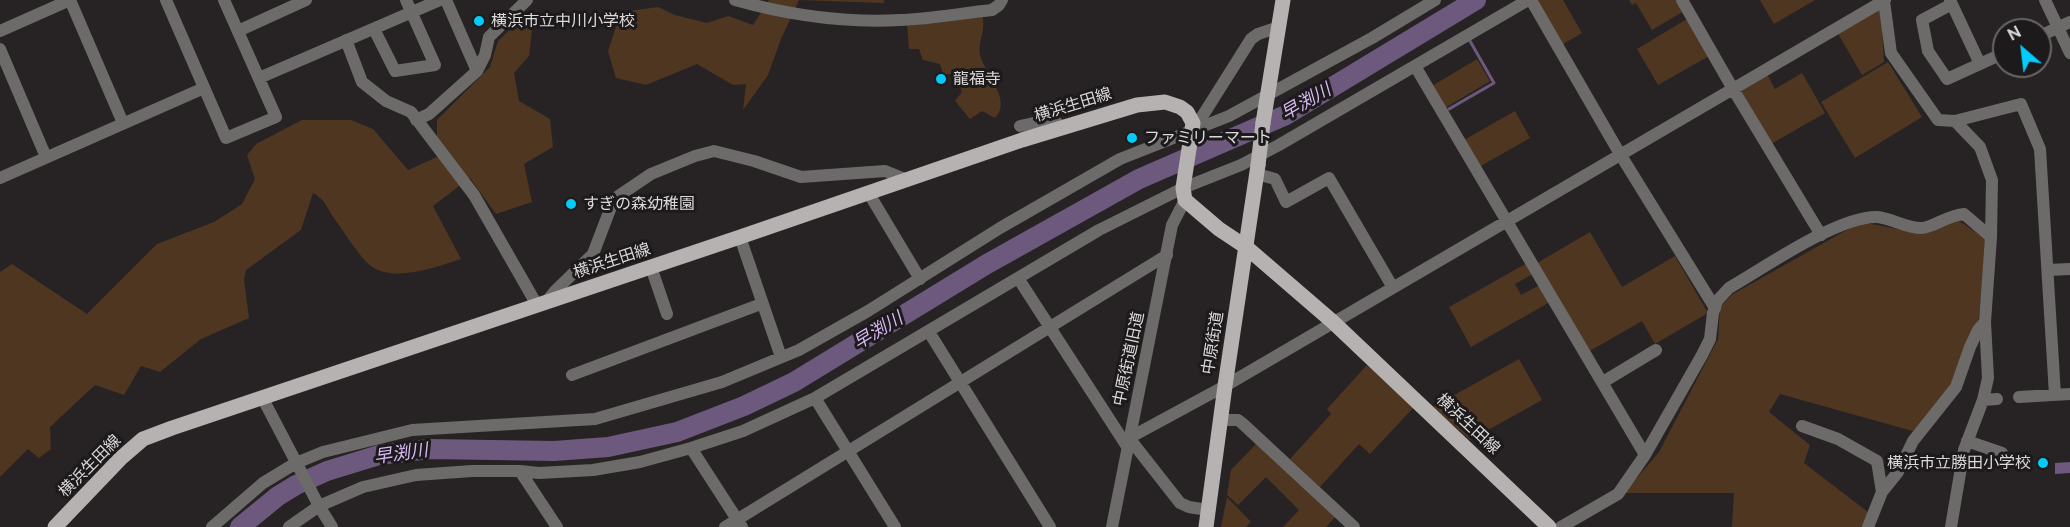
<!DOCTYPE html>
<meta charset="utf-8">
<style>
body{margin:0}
#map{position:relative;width:2070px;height:527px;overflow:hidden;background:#272324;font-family:Raleway,sans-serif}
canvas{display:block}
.north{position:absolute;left:1992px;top:18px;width:60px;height:60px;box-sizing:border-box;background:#1d1a1b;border:2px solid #696667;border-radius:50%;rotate:332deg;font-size:16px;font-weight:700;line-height:24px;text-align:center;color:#dbd9d9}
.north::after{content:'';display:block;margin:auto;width:21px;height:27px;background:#04cbf9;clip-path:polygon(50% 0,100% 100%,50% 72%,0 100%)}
</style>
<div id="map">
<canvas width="2070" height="527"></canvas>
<div class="north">N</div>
</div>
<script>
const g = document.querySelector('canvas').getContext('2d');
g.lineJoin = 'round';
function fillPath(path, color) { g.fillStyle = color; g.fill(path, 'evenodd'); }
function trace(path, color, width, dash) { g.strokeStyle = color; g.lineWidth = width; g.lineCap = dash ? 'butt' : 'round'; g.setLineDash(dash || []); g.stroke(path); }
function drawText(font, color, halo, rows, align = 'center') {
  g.font = font + ' Raleway,"Noto Sans JP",sans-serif'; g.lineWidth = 6; g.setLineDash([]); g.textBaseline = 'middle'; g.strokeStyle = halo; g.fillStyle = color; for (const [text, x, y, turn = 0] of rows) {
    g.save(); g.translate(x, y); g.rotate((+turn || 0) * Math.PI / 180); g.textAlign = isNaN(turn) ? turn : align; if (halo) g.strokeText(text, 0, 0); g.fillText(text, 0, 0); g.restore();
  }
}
fillPath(new Path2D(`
 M769 0H884V3L799 0 781 39 768 75 743 110 746 84 733 85 697 64 646 85 616 78 608 51 621 12 658 7 675 15 707 23 728 16 753 25Z
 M1535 0H1563L1582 33 1560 46Z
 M1629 0H1680L1686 10 1652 30 1636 3 1632 5Z
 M1760 0H1815L1774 24Z
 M1881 7 1884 62 1862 75 1837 32Z
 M527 13 532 30 529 56 514 73 519 101 550 119 553 147 524 164 532 202 496 214 470 178 433 206 461 259C436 267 394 283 371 266 361 259 344 232 336 221 327 209 327 201 313 193L301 230 246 270 244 280 249 318 201 339 160 372 141 366 124 395 95 385 50 427 51 449 39 458 28 449 0 477V272L12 264 87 314 157 244 214 222 242 204 255 179 247 155 256 144 302 120H351L373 129 408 170 437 157V120L490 67 498 41Z
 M982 16C987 31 976 43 981 58 987 76 1012 101 995 118L982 111 970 119 955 101 962 92 956 74H943L940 64 923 60 919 49H909L907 24Z
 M1687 19 1709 56 1658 85 1637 49Z
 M1477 59 1490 81 1445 108 1432 86Z
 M1888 62 1922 117 1855 158 1821 102Z
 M1802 73 1825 113 1771 144 1740 89 1767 74 1775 89Z
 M1515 111 1530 138 1479 167 1464 140Z
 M1956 219 1986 239 1979 318 1953 385 1916 432 1780 394 1769 412 1810 445 1804 463 1868 512 1863 527H1732L1734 493H1624L1659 452 1718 339 1720 307 1733 294 1861 222 1919 233Z
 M1590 232 1622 287 1675 256 1708 313 1655 344 1642 321 1588 352 1537 263Z
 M1527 263 1533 274 1515 284 1521 295 1540 285 1550 302 1471 347 1449 307Z
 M1519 359 1542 400 1470 440 1433 407Z
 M1367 365 1414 407 1370 454 1359 444 1320 487 1290 459 1331 414 1327 409Z
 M1259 441 1336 516 1326 527H1283L1299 510 1266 477 1238 505 1227 495 1231 470Z
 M1227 497 1251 522 1246 527H1221Z`), '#4e3621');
fillPath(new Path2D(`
 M2070 462V473L2055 474V463Z`), '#6c597d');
trace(new Path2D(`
 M1449 109 1494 83 1470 41`), '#6c597d', 3);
trace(new Path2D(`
 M240 527 278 496 296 485 327 471 379 455 430 449 554 451 608 447 677 432 744 406 794 382 987 264 1139 179 1286 115 1476 0`), '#6c597d', 20);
trace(new Path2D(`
 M166 0 226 138 276 117 224 0
 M446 0 477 71
 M735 0C788 15 844 23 900 20 931 19 962 13 992 10L999 5 1002 0
 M1531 0 1620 154 1715 308
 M1682 0 1733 89 1821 235
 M1950 0 1980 64
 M1884 1 1891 53 1938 120 1955 121 2021 104 2040 149 2055 395
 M1952 4 1922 20 1928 51 1947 79 2004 53
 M374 29 395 71 435 65 406 0
 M0 31 70 0 123 123
 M238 31 306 0
 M2040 36 2070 22
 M346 40 362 82 386 101 411 112 474 195 537 305
 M0 49 46 157
 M1415 66 1645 455
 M259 78 440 0
 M416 120 429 114 477 71 485 55 489 37 527 0
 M1020 126 1052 119 1062 127
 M1257 174 1275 179 1286 202 1329 178 1392 286
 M0 178 204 88
 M868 192 920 279
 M740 237 781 357
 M651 267 667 314
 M2048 270 2070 269
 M1018 278 1128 448
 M547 301 555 291 593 254 614 199 651 174 695 156 714 151 754 161 801 177 885 171 905 179
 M929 332 1050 527
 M572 375 761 304
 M1603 382 1656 350
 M262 397 319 506 332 527
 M2019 397 2070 394
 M815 398 895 527
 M1983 400 1997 399
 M1221 420H1238L1242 423 1354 527
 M1802 426 1838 439 1877 461 1882 492
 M1967 441 2002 453
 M691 448 742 527
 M520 471 557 527
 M1208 510 1189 507 1180 503 1129 438 1225 386 1885 0
 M212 527 263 483 296 463 323 452 412 430 595 419 722 382 799 350 868 311 1000 228 1120 159 1229 116 1372 38 1435 0
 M289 527 319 506 363 487 416 475 472 471H520L539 473 593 470 640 462 691 448 743 431 815 398 1099 230 1183 188 1241 165 1279 145 1528 0
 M725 527 1167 255
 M1561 527 1618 494 1645 455 1702 355 1710 339 1713 313 1717 301 1729 288C1764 268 1838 216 1877 217 1891 218 1906 228 1921 228 1932 228 1948 215 1964 214L1991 237
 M1868 527 1882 492 1898 472 1913 441 1956 387 1970 347 1978 330 1985 322
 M1951 527 1964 450 1983 400 1988 378 1985 322 1991 237 1992 180 1980 147 1955 121`), '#6c6b6a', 12);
trace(new Path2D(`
 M2045 0 2070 53
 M1193 131 1251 39 1258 34 1279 27
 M1112 527 1172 225 1185 200`), '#6c6b6a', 12);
trace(new Path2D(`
 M1263 123 1283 0
 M55 527 121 458 143 439 172 428 740 237 1022 140 1137 105 1165 102 1180 107 1187 112 1193 123 1183 188 1185 200 1219 229 1246 247 1333 322 1549 527
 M1206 527 1225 386 1258 165`), '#b5b2b1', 15);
trace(new Path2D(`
 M1258 165 1263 123`), '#b5b2b1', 15);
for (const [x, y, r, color] of [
 [479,21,6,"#04cbf9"],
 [941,79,6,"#04cbf9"],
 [1132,138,6,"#04cbf9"],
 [571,204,6,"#04cbf9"],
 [2043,463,6,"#04cbf9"]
]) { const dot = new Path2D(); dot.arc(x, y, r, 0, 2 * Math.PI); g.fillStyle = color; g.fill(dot); trace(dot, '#1d1a1b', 2); }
drawText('16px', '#dbd9d9', '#1d1a1b', [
 ["横浜市立中川小学校",491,21],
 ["龍福寺",953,79],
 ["ファミリーマート",1144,138],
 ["すぎの森幼稚園",583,204],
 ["横浜市立勝田小学校",2031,463,"right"]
], 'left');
drawText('16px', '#dbd9d9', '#1d1a1b', [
 ["横浜生田線",1073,105,-17],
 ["横浜生田線",612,261,-18],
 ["中原街道",1213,343,-81],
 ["中原街道旧道",1129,359,-78],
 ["横浜生田線",1468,424,43],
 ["横浜生田線",90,466,-45]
]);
drawText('italic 18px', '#d8b8f5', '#1d1a1b', [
 ["早渕川",1306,102,-30],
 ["早渕川",878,331,-31],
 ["早渕川",401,454,-8]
]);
</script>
